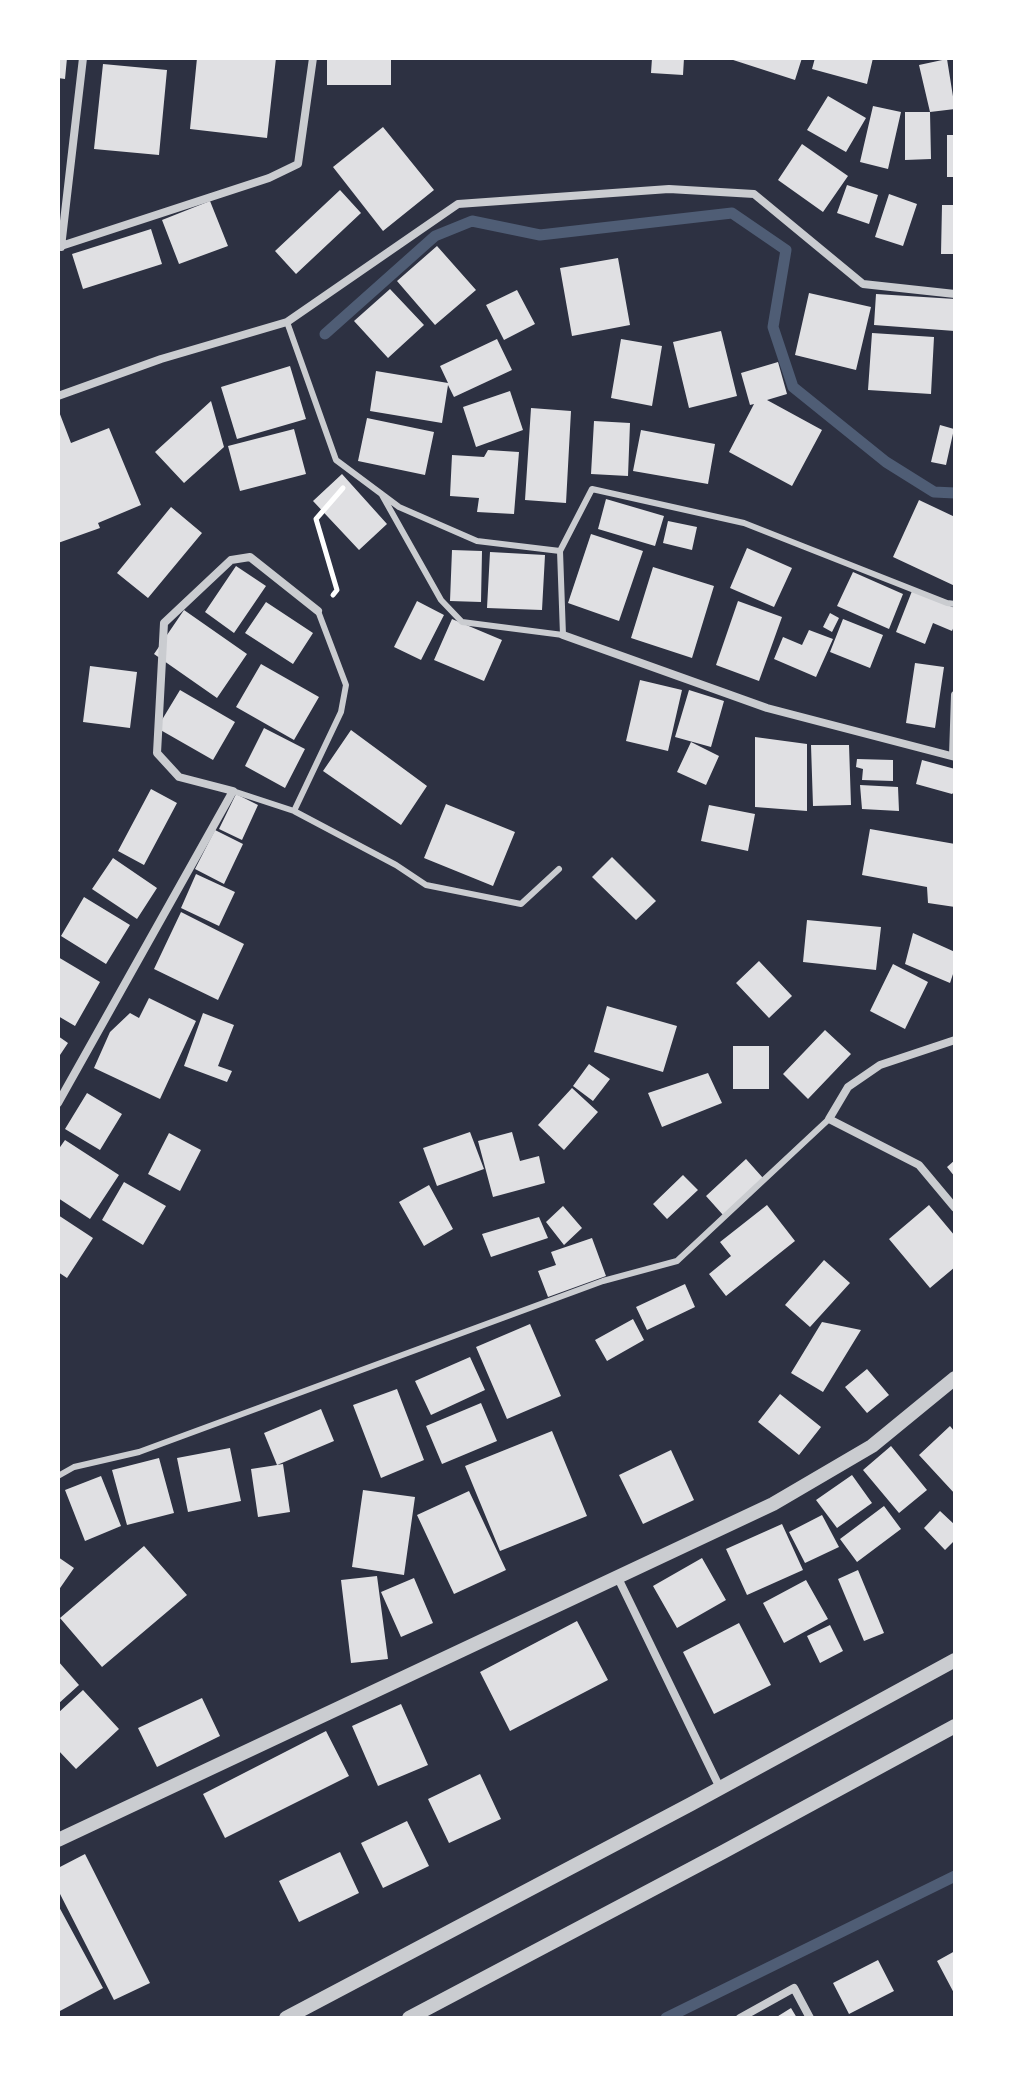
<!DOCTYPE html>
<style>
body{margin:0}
#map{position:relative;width:1013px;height:2076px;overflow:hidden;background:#2d3142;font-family:Poppins,sans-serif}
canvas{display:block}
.frame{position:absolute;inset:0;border:60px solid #fff;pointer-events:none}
</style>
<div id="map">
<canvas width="1013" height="2076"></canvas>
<div class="frame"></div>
</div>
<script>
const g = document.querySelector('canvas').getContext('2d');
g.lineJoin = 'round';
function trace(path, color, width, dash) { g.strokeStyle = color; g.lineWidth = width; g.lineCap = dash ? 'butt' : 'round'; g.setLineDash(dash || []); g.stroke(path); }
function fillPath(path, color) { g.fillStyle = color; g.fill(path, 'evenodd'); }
trace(new Path2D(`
 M325 334 435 236 472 221 540 235 732 213 786 250 773 327 793 387 886 462 934 492 955 493
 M666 2018 955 1876`), '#4f5d75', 11);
fillPath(new Path2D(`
 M58 58H67L65 79 58 78Z
 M197 58H276L267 138 190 129Z
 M327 58H391V85H327Z
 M652 58H684L683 75 651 73Z
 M727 58H802L795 80Z
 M815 58H873L867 84 812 69Z
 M947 59 955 109 930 112 919 65Z
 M103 64 167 70 159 155 94 149Z
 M828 96 866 118 846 152 807 130Z
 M873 106 901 112 888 169 860 162Z
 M905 112H930L931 159 905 160Z
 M383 127 434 190 383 231 333 167Z
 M947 135H955V177H947Z
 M802 144 848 176 823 212 778 180Z
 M847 185 878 195 869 224 837 213Z
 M340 190 361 213 296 274 275 251Z
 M889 194 917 204 903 246 875 237Z
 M210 201 228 246 179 264 162 220Z
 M942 205H955V254H941Z
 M151 229 162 264 83 289 72 254Z
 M437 246 476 290 435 325 397 281Z
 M618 258 630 325 572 336 560 268Z
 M390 289 424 325 388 358 354 321Z
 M517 290 535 324 504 340 486 305Z
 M809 293 871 307 856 370 795 355Z
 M876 294 955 299V331L874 325Z
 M721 331 737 396 689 408 673 342Z
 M872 333 934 337 931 394 868 390Z
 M497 339 512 370 454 397 448 385 442 423 370 411 376 371 448 383 440 366Z
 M621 339 662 346 652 406 611 398Z
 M778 362 787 394 767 400 822 430 792 486 729 452 754 404 750 405 741 373Z
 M290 366 306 419 237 439 221 387Z
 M510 391 523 430 476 447 463 407Z
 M211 401 224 447 184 483 155 452Z
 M531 408 571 411 566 503 525 500Z
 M58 409 71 443 109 428 141 505 98 523 100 528 58 543Z
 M367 418 434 432 425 475 358 461Z
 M594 421 630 423 628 476 591 474Z
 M940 425 954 429 946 465 931 462Z
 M294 429 306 474 240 491 228 446Z
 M641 430 715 444 708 484 633 471Z
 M488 450 519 452 514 514 477 512 479 498 450 496 452 455 484 457Z
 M342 474 387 524 359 550 313 501Z
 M606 499 664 516 655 546 598 529Z
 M919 500 955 517V586L893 557Z
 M171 507 202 533 148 598 117 573Z
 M668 521 697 527 692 550 663 543Z
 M591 534 643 551 619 621 568 603Z
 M747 548 792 568 774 607 730 588Z
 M452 550 482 551 481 602 450 601Z
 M490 552 545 555 542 610 487 608Z
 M236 566 266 586 234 633 205 612Z
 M653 567 714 586 692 658 631 638Z
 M853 572 903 594 889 629 837 606Z
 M912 591 955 608V624L952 631 933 623 925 644 896 632Z
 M417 601 444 615 421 660 394 647Z
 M738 601 782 617 759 681 716 665Z
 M266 602 313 633 293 664 245 633Z
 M184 610 247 654 217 698 154 654Z
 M830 613 839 618 832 632 823 627Z
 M452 619 502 640 484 681 434 660Z
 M843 619 883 635 870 668 830 652Z
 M809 630 833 639 816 677 774 659 783 637 802 645Z
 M915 663 944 667 935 728 906 723Z
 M261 664 319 697 294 740 236 707Z
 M90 666 137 672 130 728 83 722Z
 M640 680 682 690 668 751 626 741Z
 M180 690 235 722 213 760 157 728Z
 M689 690 724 701 711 747 675 737Z
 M264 728 305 749 285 788 245 766Z
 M351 730 427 786 401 825 323 771Z
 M755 737 807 744V811L755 807Z
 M691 742 719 756 706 785 677 772Z
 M811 745H849L851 805 813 806Z
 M857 759 893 760V781L862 780 863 769 856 767Z
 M922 760 955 769V791L952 794 916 784Z
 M860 785 898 787 899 811 862 809Z
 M151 789 177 803 144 865 118 851Z
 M236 794 258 805 242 840 219 829Z
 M446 804 515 832 493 886 424 858Z
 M709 805 755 814 748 851 701 841Z
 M870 829 955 844V907L928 903 927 887 862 875Z
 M215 830 243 844 224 884 195 869Z
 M612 857 656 901 636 920 592 877Z
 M113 858 157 888 137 919 92 889Z
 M196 874 235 892 219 926 181 908Z
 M84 897 130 925 106 964 61 936Z
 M181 912 244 944 218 1000 154 969Z
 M807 920 881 927 876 970 803 962Z
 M913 933 955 952V968L950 983 905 964Z
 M58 957 100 982 75 1026 58 1016Z
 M759 961 792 996 769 1018 736 983Z
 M893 964 928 982 905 1029 870 1011Z
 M149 998 196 1021 160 1099 94 1068 110 1032 130 1013 139 1018Z
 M607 1006 677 1026 663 1072 594 1052Z
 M203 1013 234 1025 218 1066 232 1071 227 1082 184 1066Z
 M825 1030 851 1054 808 1099 783 1074Z
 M58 1036 68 1043 58 1058Z
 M733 1046H769V1089H733Z
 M589 1064 610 1079 593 1101 573 1086Z
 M708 1073 722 1103 662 1127 648 1093Z
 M572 1088 598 1112 564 1150 538 1125Z
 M87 1093 122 1114 100 1150 65 1129Z
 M470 1132 484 1169 437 1186 423 1148Z
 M512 1132 520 1161 539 1156 545 1183 493 1197 478 1141Z
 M169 1133 201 1150 180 1191 148 1174Z
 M65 1140 119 1175 90 1219 58 1198V1150Z
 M746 1159 763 1178 723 1215 706 1196Z
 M955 1160V1177L947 1167Z
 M683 1175 698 1190 667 1219 653 1204Z
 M124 1182 166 1206 143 1245 102 1220Z
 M429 1185 453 1229 424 1246 399 1202Z
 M767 1205 795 1241 726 1296 709 1274 731 1256 720 1242Z
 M929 1205 955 1236V1267L930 1288 889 1239Z
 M563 1206 582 1228 564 1245 546 1222Z
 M58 1215 93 1238 67 1278 58 1272Z
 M539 1217 548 1238 491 1257 482 1234Z
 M592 1238 606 1276 548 1297 538 1271 556 1265 551 1252Z
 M824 1260 850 1283 810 1327 785 1305Z
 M685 1284 695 1307 647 1330 636 1307Z
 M633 1319 644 1340 607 1361 595 1340Z
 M822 1322 861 1330 823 1392 791 1373Z
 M530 1324 561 1396 507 1419 476 1347Z
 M470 1357 485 1390 431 1415 415 1381Z
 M867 1369 889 1395 867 1413 845 1387Z
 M397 1389 424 1460 381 1478 353 1405Z
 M780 1394 821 1427 799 1455 758 1422Z
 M481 1403 497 1441 442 1464 426 1426Z
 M321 1409 334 1441 277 1465 283 1464 290 1512 258 1517 251 1469 277 1465 264 1433Z
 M950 1426 955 1432V1494L919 1455Z
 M552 1431 587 1516 500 1551 465 1466Z
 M891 1446 927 1490 899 1513 863 1470Z
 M230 1448 241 1501 188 1512 177 1458Z
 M671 1450 694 1500 643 1524 619 1475Z
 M159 1458 174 1513 127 1525 112 1470Z
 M852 1475 872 1503 837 1528 816 1500Z
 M101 1476 121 1526 85 1541 65 1490Z
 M363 1490 415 1497 404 1575 352 1567Z
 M469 1491 506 1570 454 1594 417 1515Z
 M884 1506 901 1529 857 1562 840 1539Z
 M940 1511 955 1525V1540L945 1550 924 1528Z
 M822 1515 839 1547 805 1563 789 1532Z
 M782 1524 803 1570 747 1595 726 1549Z
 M144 1546 187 1595 102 1667 60 1618Z
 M58 1557 74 1568 58 1591Z
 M702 1558 726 1600 677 1628 653 1586Z
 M858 1570 884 1633 864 1641 838 1579Z
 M377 1576 388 1659 351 1663 341 1580Z
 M414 1578 433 1623 401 1637 381 1592Z
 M806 1580 828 1619 784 1643 763 1603Z
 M577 1621 608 1680 510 1731 480 1672Z
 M739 1623 771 1685 714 1714 683 1652Z
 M830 1625 843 1651 820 1663 807 1636Z
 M58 1661 79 1685 58 1704Z
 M83 1690 119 1729 76 1769 58 1750V1713Z
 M202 1698 220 1736 157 1767 138 1728Z
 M401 1704 428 1765 378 1786 352 1726Z
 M326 1731 349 1776 225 1838 203 1794Z
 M480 1774 501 1819 449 1843 428 1799Z
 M407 1821 429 1866 383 1888 361 1843Z
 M340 1852 359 1893 299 1922 279 1881Z
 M85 1854 150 1983 114 2000 58 1890V1868Z
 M58 1905 103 1988 58 2012Z
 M955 1951V1995L937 1961Z
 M878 1960 894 1991 849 2014 833 1983Z
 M791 2008 797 2018H775Z`), '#e0e0e3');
trace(new Path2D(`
 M333 595 337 590 316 519 343 488`), '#fff', 5);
trace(new Path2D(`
 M287 322 336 460 399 507 477 541 560 551
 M382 495 441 600 462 622 563 635 560 551 592 489 744 523 947 603 955 604
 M233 791 294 811 396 865 426 885 521 904 559 869
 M294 811 341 712 346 685 318 611
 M58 1476 74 1467 139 1452 603 1281 677 1261 829 1119`), '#caccd0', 6);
trace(new Path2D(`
 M58 247 269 178 298 164 313 58
 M61 247 83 58
 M58 396 161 359 287 322 458 204 669 189 754 194 863 284 955 294
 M563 635 767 708 955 757
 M953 756 955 695
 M955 1040 880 1065 848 1087 829 1119 919 1165 955 1208
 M58 1103 233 791 179 777 157 753 164 623 231 560 250 557 318 611
 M618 1578 720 1788
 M740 2018 794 1988 810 2018`), '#caccd0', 8);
trace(new Path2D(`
 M58 1840 773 1504 872 1446 955 1378
 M286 2018 691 1804 955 1660
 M409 2018 723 1852 955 1726`), '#caccd0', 14);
</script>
